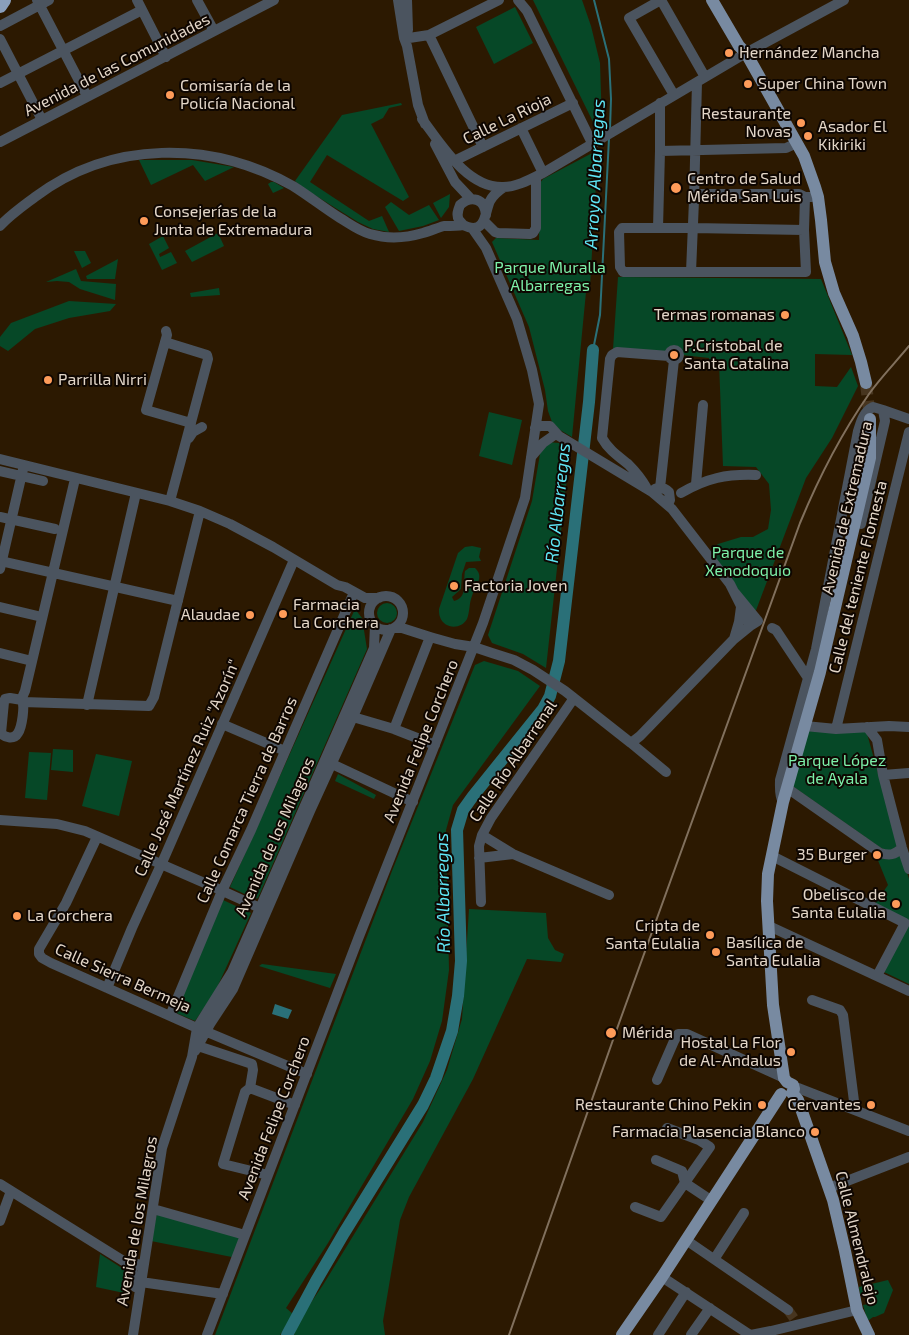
<!DOCTYPE html>
<meta charset="utf-8">
<style>
body{margin:0}
canvas{display:block;background:#2c1901}
</style>
<canvas width="909" height="1335"></canvas>
<script>
const g = document.querySelector('canvas').getContext('2d');
g.lineJoin = 'round';
function fillPath(path, color) { g.fillStyle = color; g.fill(path, 'evenodd'); }
function trace(path, color, width, dash) { g.strokeStyle = color; g.lineWidth = width; g.lineCap = dash ? 'butt' : 'round'; g.setLineDash(dash || []); g.stroke(path); }
function drawText(font, color, halo, rows, align = 'center') {
  g.font = font + ' "Exo 2",sans-serif'; g.lineWidth = 4; g.setLineDash([]); g.textBaseline = 'middle'; g.strokeStyle = halo; g.fillStyle = color; for (const [text, x, y, turn = 0] of rows) {
    g.save(); g.translate(x, y); g.rotate((+turn || 0) * Math.PI / 180); g.textAlign = isNaN(turn) ? turn : align; if (halo) g.strokeText(text, 0, 0); g.fillText(text, 0, 0); g.restore();
  }
}
fillPath(new Path2D(`
 M533 0H582L591 26 600 63 602 124 596 128Z
 M515 7 533 43 494 64 476 27Z
 M401 103 402 105 389 108 383 118 371 124 409 197 403 201 327 155 310 182 369 221 382 216 389 232 373 229 358 222 305 189 295 181 342 115Z
 M598 150 590 286 586 292 572 437 560 430 552 422 548 411 545 390 529 327 492 242 496 238 539 240 540 183 543 179Z
 M139 160H192L234 167 205 181 193 165 151 185Z
 M271 182H274L284 188 273 193 268 184Z
 M450 194 449 207 441 218 433 203Z
 M391 202 409 215 429 205 439 220 423 226 399 231 385 207Z
 M218 233 224 246 192 262 185 251Z
 M163 236 169 248 159 254 160 257 171 252 177 263 162 270 149 244Z
 M74 251H85L91 263 82 268Z
 M118 259 115 279H87L86 276Z
 M76 269 81 281 116 284 115 300 80 289 69 282 57 281 46 282Z
 M618 277 821 279 852 355 815 354V386L837 387 851 367 858 386 832 438 806 478 755 613 709 552 718 544 741 537H753L768 529 771 510 769 484 756 467 723 466 719 362 709 361V358L682 355 681 350 675 347 669 348 667 354 613 349Z
 M219 288 220 295 191 297 190 293Z
 M69 301 116 304 110 311 69 318 35 329 8 351 0 346V337L11 323Z
 M489 412 522 420 512 465 479 456Z
 M547 442 559 443 570 450 546 668 523 654 492 643 488 635 532 501 541 448Z
 M472 546 481 548 479 557 481 561 466 562 462 574 461 589 452 597 454 601C468 598 463 582 465 571L469 568H475C485 577 475 586 472 596 469 603 470 611 467 619 461 630 444 629 440 617 439 614 439 612 439 609L458 553 465 547Z
 M377 613a10 10 0 1 1 20 0a10 10 0 1 1-20 0Z
 M355 609 362 618 367 649 258 898 255 899 230 887Z
 M484 661 518 671 540 686 453 805 446 830 449 970 442 1021 430 1061 413 1099 328 1243 286 1308 293 1314 280 1335H215L392 871 475 665Z
 M808 730H866L898 845C892 851 889 852 881 848L791 785Z
 M53 749 73 750V772L51 770Z
 M29 752 51 753 47 800 25 798Z
 M96 754 132 761 119 816 82 806Z
 M338 774 376 795 374 799 335 781Z
 M901 854 909 879V984L884 972 908 923 874 905 888 885 877 858 892 859Z
 M223 900 251 913 215 992 195 1021 174 1012Z
 M469 909 546 913 548 938 555 950 564 954 561 962 527 959 473 1079 409 1197 400 1220 383 1321 385 1335H294L299 1320 323 1285 423 1122 447 1070 462 1019Z
 M262 964 336 974 330 988 259 966Z
 M158 1208 245 1235 237 1258 151 1241Z
 M100 1254 128 1272 124 1293 96 1287Z
 M888 1280 893 1290 884 1313 875 1317H873L869 1320 867 1319 863 1305 868 1304 865 1293 860 1294 859 1287Z`), '#064827');
fillPath(new Path2D(`
 M275 1004 292 1010 288 1019 272 1014Z`), '#2a7078');
trace(new Path2D(`
 M594 0 609 59 611 99 610 128
 M593 350 600 315 609 138`), '#2a7078', 2);
trace(new Path2D(`
 M287 1335 316 1281 344 1233 423 1105 436 1078 452 1031 458 996 461 961 457 830 463 810 473 796 543 709 550 696 559 661 589 402 593 350`), '#2a7078', 12);
trace(new Path2D(`
 M788 1310 798 1324`), '#47351f', 10, [10, 5]);
trace(new Path2D(`
 M866 383 870 419`), '#47351f', 12, [12, 6]);
trace(new Path2D(`
 M37 0 87 96
 M137 0 166 57
 M197 0 214 31
 M398 0 404 38 407 46 418 105 425 124
 M407 0 408 30
 M518 0 527 11 592 143
 M661 0 629 18 674 95
 M661 0 705 77
 M0 26 49 0
 M429 35 483 147
 M409 38 429 35 499 0
 M0 39 42 120
 M0 83 142 10
 M422 119C441 144 467 188 503 187 517 187 531 179 543 173L746 53 844 0
 M521 128 543 173
 M0 142 274 0
 M435 144 455 182 471 199
 M660 151 786 148 797 143
 M454 161 573 103
 M694 194H799L805 197H812
 M486 215C485 198 471 195 460 205 458 210 456 215 459 220 461 223 464 226 468 227 486 233 485 211 490 201 493 195 498 191 504 187
 M484 221 495 232 498 233 530 234 533 233 536 228V177
 M0 226C10 215 23 206 35 197 111 140 211 140 293 186 309 196 324 208 340 218 350 224 359 231 370 234 387 239 406 238 423 233 430 231 437 228 444 226 451 226 457 226 463 225
 M658 228 660 151V103
 M804 230 693 228H622L619 232 620 267 623 272H806L804 230 805 197
 M691 272 694 200 697 82
 M166 331 167 335 146 410 191 423
 M165 342 207 355 208 359 170 501
 M669 355a5 5 0 1 1 10 0a5 5 0 1 1-10 0Z
 M883 410 909 419
 M535 428 540 426H550L559 436 652 492 672 509 730 584 741 606 750 626 758 621 735 593
 M189 438 193 432 202 427
 M531 457 543 443 553 436
 M0 459 170 501 200 511 230 524 273 547 337 585 345 587 365 598H379
 M0 471 43 481
 M696 484 703 405
 M646 487C641 478 635 471 628 464 618 456 608 449 602 438L610 359 612 355 617 352 669 356
 M660 488 674 360
 M655 489C660 487 665 488 669 492L670 500 668 505
 M681 493C707 478 726 474 756 475
 M0 517 55 529
 M0 561 178 601
 M0 569 24 465
 M369 613a17 17 0 1 1 34 0a17 17 0 1 1-34 0Z
 M0 607 42 617
 M394 628H402L430 637 455 644 474 647 492 653 514 660 533 670 565 691 631 743 666 772
 M772 628 776 630 808 678
 M734 639 739 622 741 607
 M0 653 32 661
 M10 698 22 700C25 706 22 727 18 733 14 740 5 738 1 733L4 702 5 699Z
 M21 700 25 691 75 479
 M23 702 149 706 154 697 200 511
 M87 705 136 493
 M353 717 394 729 435 745
 M222 724 285 751
 M805 726 836 729 889 726 909 727
 M867 727 877 740 883 775 902 848 909 869
 M394 729 430 637
 M836 729 909 432
 M631 743 640 736 734 639 750 626
 M332 764 413 802
 M883 775 909 773
 M787 788 880 853C890 856 894 855 902 848
 M783 802C779 796 780 787 780 780L816 649 858 431C861 422 863 412 873 407L883 410 885 421 861 524
 M0 820 57 824 85 831 216 888 260 908
 M482 835 513 854 609 895
 M97 837 66 903 39 949V954L42 958 51 963 197 1028
 M772 856 905 923 877 976
 M479 858 513 854
 M481 902 479 846 482 835 491 818 574 698
 M769 926 909 991
 M107 988 132 928 165 856 294 560
 M812 1000 840 1010 843 1015 855 1109
 M170 1016 222 891 251 830 352 597
 M207 1032 307 1074
 M198 1046 252 1064 253 1070 250 1088 245 1092 223 1164 268 1175
 M195 1051 210 1024 233 989 310 811 353 717 391 629
 M657 1080 674 1041 678 1034H687L784 1078
 M250 1088 295 1105
 M794 1089 798 1088 909 1131
 M656 1160 682 1171 685 1183 712 1201
 M0 1184 133 1267
 M829 1188 909 1157
 M635 1207 661 1217 710 1147 699 1140 667 1128
 M153 1209 245 1235
 M0 1221 11 1191
 M686 1240 788 1310
 M715 1258 744 1213
 M138 1264 133 1267 132 1282 135 1287 140 1288
 M662 1277 750 1335
 M141 1282 223 1294
 M133 1335 162 1148 192 1057 197 1028 232 972 374 648 375 625
 M207 1335 358 939 483 623 525 498 539 404 532 370 517 319 486 248 472 228
 M658 1335 686 1292
 M691 1335 710 1308
 M751 1335 771 1331 857 1310`), '#4b545f', 10);
trace(new Path2D(`
 M712 0 739 46 746 53 804 156 815 187 818 197 821 220 825 262 834 293 853 336 861 362 866 383
 M792 1093 794 1089 793 1085 787 1082 784 1078 773 1005 767 901 768 874 783 802 820 672 870 458V419
 M792 1093 798 1100 833 1200 845 1251 857 1310 869 1335
 M622 1335 662 1277 781 1094`), '#788aa1', 12);
trace(new Path2D(`
 M0 6 4 0`), '#8a9fbc', 14);
trace(new Path2D(`
 M509 1335 614 1037 800 523C819 477 841 434 869 394 881 377 896 362 909 346`), '#81705d', 2);
for (const [x, y, r, color] of [
 [729,53,5,"#fe9b59"],
 [748,84,5,"#fe9b59"],
 [170,95,5,"#fe9b59"],
 [801,123,5,"#fe9b59"],
 [808,136,5,"#fe9b59"],
 [676,188,6,"#fe9b59"],
 [144,221,5,"#fe9b59"],
 [785,315,5,"#fe9b59"],
 [674,355,5,"#fe9b59"],
 [48,380,5,"#fe9b59"],
 [454,586,5,"#fe9b59"],
 [283,614,5,"#fe9b59"],
 [250,615,5,"#fe9b59"],
 [877,855,5,"#fe9b59"],
 [896,904,5,"#fe9b59"],
 [17,916,5,"#fe9b59"],
 [710,935,5,"#fe9b59"],
 [716,952,5,"#fe9b59"],
 [611,1033,6,"#fe9b59"],
 [791,1052,5,"#fe9b59"],
 [762,1105,5,"#fe9b59"],
 [871,1105,5,"#fe9b59"],
 [815,1132,5,"#fe9b59"]
]) { const dot = new Path2D(); dot.arc(x, y, r, 0, 2 * Math.PI); g.fillStyle = color; g.fill(dot); trace(dot, '#0e0601', 2); }
drawText('16px', '#e3d6c8', '#0e0601', [
 ["Hernández Mancha",739,53],
 ["Super China Town",758,84],
 ["Comisaría de la",180,86],
 ["Policía Nacional",180,104],
 ["Restaurante",791,114,"right"],
 ["Novas",791,132,"right"],
 ["Asador El",818,127],
 ["Kikiriki",818,145],
 ["Centro de Salud",687,179],
 ["Mérida San Luis",687,197],
 ["Consejerías de la",154,212],
 ["Junta de Extremadura",154,230],
 ["Termas romanas",775,315,"right"],
 ["P.Cristobal de",684,346],
 ["Santa Catalina",684,364],
 ["Parrilla Nirri",58,380],
 ["Factoria Joven",464,586],
 ["Farmacia",293,605],
 ["La Corchera",293,623],
 ["Alaudae",240,615,"right"],
 ["35 Burger",867,855,"right"],
 ["Obelisco de",886,895,"right"],
 ["Santa Eulalia",886,913,"right"],
 ["La Corchera",27,916],
 ["Cripta de",700,926,"right"],
 ["Santa Eulalia",700,944,"right"],
 ["Basílica de",726,943],
 ["Santa Eulalia",726,961],
 ["Mérida",622,1033],
 ["Hostal La Flor",781,1043,"right"],
 ["de Al-Andalus",781,1061,"right"],
 ["Restaurante Chino Pekin",752,1105,"right"],
 ["Cervantes",861,1105,"right"],
 ["Farmacia Plasencia Blanco",805,1132,"right"]
], 'left');
drawText('16px', '#e3d6c8', '#0e0601', [
 ["Avenida de las Comunidades",117,65,-27],
 ["Calle La Rioja",507,119,-26],
 ["Avenida de Extremadura",847,508,-77],
 ["Calle del teniente Flomesta",858,577,-76],
 ["Avenida Felipe Corchero",421,741,-68],
 ["Calle Río Albarrenal",513,761,-56],
 ["Calle José Martínez Ruiz \"Azorín\"",187,768,-66],
 ["Calle Comarca Tierra de Barros",247,800,-66],
 ["Avenida de los Milagros",275,837,-66],
 ["Calle Sierra Bermeja",123,978,24],
 ["Avenida Felipe Corchero",274,1118,-69],
 ["Avenida de los Milagros",137,1221,-80],
 ["Calle Almendralejo",857,1238,76]
]);
drawText('16px', '#7df1a9', '#0e0601', [
 ["Parque Muralla",550,268],
 ["Albarregas",550,286],
 ["Parque de",748,553],
 ["Xenodoquio",748,571],
 ["Parque López",837,761],
 ["de Ayala",837,779]
]);
drawText('italic 18px', '#5fe5f4', '#0e0601', [
 ["Arroyo Albarregas",595,174,-87],
 ["Río Albarregas",558,503,-84],
 ["Río Albarregas",443,893,-91]
]);
</script>
